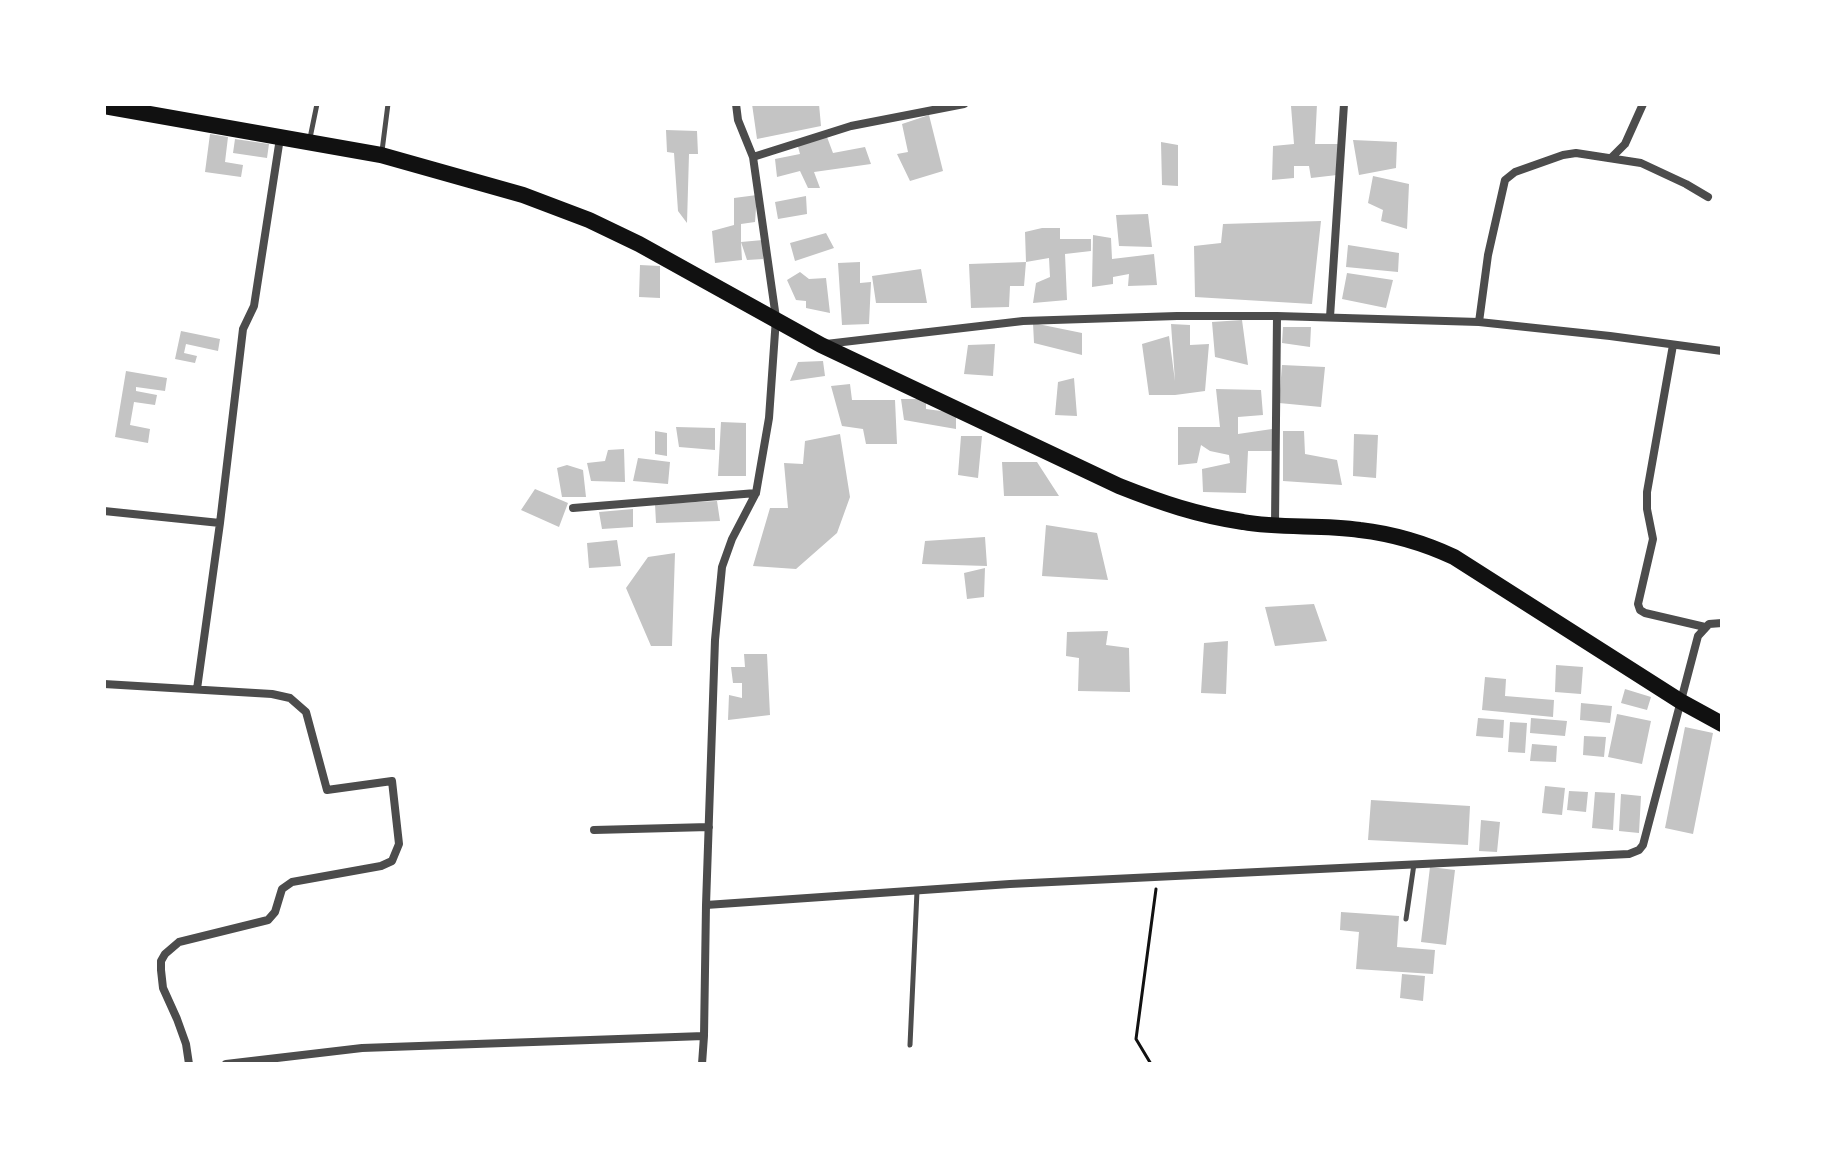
<!DOCTYPE html>
<style>
body{margin:0}
#map{position:relative;width:1826px;height:1168px;overflow:hidden;background:#fff;font-family:Rubik,sans-serif}
canvas{display:block}
.frame{position:absolute;inset:0;border:106px solid #fff;pointer-events:none}
</style>
<div id="map">
<canvas width="1826" height="1168"></canvas>
<div class="frame"></div>
</div>
<script>
const g = document.querySelector('canvas').getContext('2d');
g.lineJoin = 'round';
function fillPath(path, color) { g.fillStyle = color; g.fill(path, 'evenodd'); }
function trace(path, color, width, dash) { g.strokeStyle = color; g.lineWidth = width; g.lineCap = dash ? 'butt' : 'round'; g.setLineDash(dash || []); g.stroke(path); }
fillPath(new Path2D(`
 M752 104H819L821 126 757 139Z
 M1317 104 1315 144H1340L1337 175 1311 178 1309 166H1294V178L1272 180 1273 146 1294 144 1291 106Z
 M929 115 943 171 910 181 897 154 908 152 902 124Z
 M666 130 697 131 698 154H689L687 223 678 211 674 153 667 152Z
 M210 134 228 137 225 162 243 165 241 177 205 172Z
 M827 137 833 153 865 147 871 164 814 172 820 188H808L800 171 777 177 775 159 800 154 797 143Z
 M235 139 269 144 267 158 233 153Z
 M1353 140 1397 142 1396 168 1359 175Z
 M1161 142 1178 145V186L1162 185Z
 M1373 176 1409 184 1407 229 1381 221 1383 210 1368 203Z
 M757 195 755 222 741 224V242L763 240V259L747 260 741 242 742 260 715 263 712 231 734 225V198Z
 M806 196 807 214 778 219 775 202Z
 M1148 214 1152 247 1119 246 1116 215Z
 M1321 221 1312 304 1195 297 1194 246 1221 243 1223 224Z
 M1042 228H1060V239H1091V251L1065 254 1067 300 1033 303 1036 283 1050 277 1049 258 1026 262 1025 232Z
 M826 233 834 248 795 261 790 243Z
 M1093 235 1111 238 1112 259 1154 254 1157 285 1128 286 1129 274 1113 277V284L1092 287Z
 M1348 245 1399 253 1398 272 1346 267Z
 M860 262V283L871 282 869 324 842 325 838 263Z
 M1026 262 1024 286H1010L1009 307 971 308 969 264Z
 M640 265 660 266V298L639 297Z
 M921 269 927 303H876L872 276Z
 M800 272 809 279 826 278 830 313 806 308V301L796 300 787 280Z
 M1347 273 1393 280 1386 308 1342 299Z
 M1242 320 1248 365 1215 357 1212 322Z
 M1033 323 1082 333V355L1034 343Z
 M1171 324 1190 325V345L1209 344 1205 391 1175 395H1149L1142 344 1169 336 1175 381Z
 M1283 327H1311L1310 347 1282 343Z
 M181 331 220 339 218 351 186 344 184 353 197 356 195 363 175 359Z
 M995 344 993 376 964 374 968 345Z
 M823 361 825 376 790 381 798 362Z
 M1282 365 1325 367 1321 407 1279 403Z
 M126 371 167 378 165 391 136 387V391L157 395 155 405 134 402 130 425 150 429 148 443 115 437Z
 M1074 378 1077 416 1055 415 1058 382Z
 M850 384 852 400H895L897 444H866L863 429 842 426 831 386Z
 M1216 389 1261 390 1263 415 1238 417V434L1272 429V451H1248L1246 493 1203 492 1202 469 1230 463 1229 455 1210 451 1201 445 1197 463 1178 465V427H1220Z
 M901 399H926V409L956 413V429L904 420Z
 M721 422 746 423V476H718Z
 M676 427 715 428V450L679 447Z
 M655 431 667 433V456L655 454Z
 M1283 431H1304L1305 454 1337 460 1342 485 1283 481Z
 M840 434 850 497 837 533 796 569 753 566 770 508H788L784 463 803 464 805 441Z
 M1354 434 1378 435 1376 478 1353 476Z
 M961 436H982L978 478 958 475Z
 M624 449 625 482 591 481 587 463 605 461 608 450Z
 M638 458 670 462 668 484 633 481Z
 M1002 462H1037L1059 496H1004Z
 M567 465 583 470 586 497H562L557 468Z
 M535 489 568 503 559 527 521 510Z
 M717 501 720 521 656 523 655 504Z
 M633 509V527L602 529 599 512Z
 M1046 525 1097 533 1108 580 1042 576Z
 M985 537 987 566 922 564 925 541Z
 M617 540 621 566 589 568 587 543Z
 M675 553 672 646H651L626 588 648 557Z
 M985 568 984 597 967 599 964 573Z
 M1314 604 1327 641 1275 646 1265 607Z
 M1108 631 1106 645 1129 648 1130 692 1078 691 1079 658 1066 656 1067 632Z
 M1228 641 1226 694 1201 693 1204 643Z
 M744 654H767L770 715 728 720 729 695 742 698V683H733L731 667H745Z
 M1556 665 1583 667 1581 694 1555 692Z
 M1485 677 1506 679 1505 696 1554 700 1553 717 1482 710Z
 M1625 689 1651 697 1647 710 1621 703Z
 M1581 703 1612 706 1610 723 1580 720Z
 M1617 714 1651 721 1642 764 1608 757Z
 M1478 718 1504 720 1503 738 1476 736Z
 M1531 718 1567 721 1565 736 1530 733Z
 M1510 722 1527 723 1525 753 1508 752Z
 M1685 727 1713 733 1693 834 1665 828Z
 M1584 736 1606 737 1604 757 1583 755Z
 M1532 744 1557 746 1556 762 1530 761Z
 M1545 786 1565 788 1562 815 1542 813Z
 M1569 791 1588 792 1586 812 1567 810Z
 M1595 792 1615 793 1613 830 1592 828Z
 M1621 794 1641 796 1639 833 1619 831Z
 M1371 800 1470 806 1468 845 1368 840Z
 M1481 820 1500 822 1497 852 1479 851Z
 M1430 867 1455 870 1446 945 1421 942Z
 M1341 912 1399 916 1397 947 1435 950 1433 974 1356 969 1359 932 1340 930Z
 M1402 974 1425 976 1423 1001 1400 998Z`), '#c4c4c4');
trace(new Path2D(`
 M1151 1064 1136 1039 1156 889`), '#111', 3);
trace(new Path2D(`
 M310 138 317 104
 M382 151 388 104
 M1406 919 1414 864
 M910 1045 917 891`), '#4c4c4c', 5);
trace(new Path2D(`
 M753 157 851 126 964 104
 M1611 158 1625 144 1643 104
 M1330 317 1344 104
 M1479 322 1488 255 1505 180 1515 172 1563 155 1576 153 1641 163 1686 184 1708 197
 M826 344 1023 321 1177 316H1277L1479 322 1610 336 1722 351
 M1673 345 1647 492V509L1653 539 1638 604 1640 610 1645 613 1705 627
 M573 508 756 493
 M104 511 220 523
 M1275 524 1277 316
 M104 684 272 694 290 698 306 712 327 790 392 781 399 844 392 861 381 866 292 882 282 889 275 912 268 920 179 942 165 954 161 961V970L163 988 177 1019 186 1044 189 1064
 M197 689 220 523 243 329 254 306 280 138
 M594 830 709 827
 M706 905 1010 884 1629 854 1639 850 1643 845 1698 636 1709 624 1722 623
 M226 1064 362 1048 704 1036 706 905 715 640 722 567 732 539 756 493 769 418 776 318 753 157 738 120 736 104
 M702 1064 704 1036`), '#4c4c4c', 8);
trace(new Path2D(`
 M104 106 381 155 523 195 589 220 639 244 821 345 1119 486C1162 503 1197 515 1243 522 1281 529 1321 524 1360 530 1394 534 1424 543 1454 557L1680 701 1722 724`), '#111', 16);
</script>
